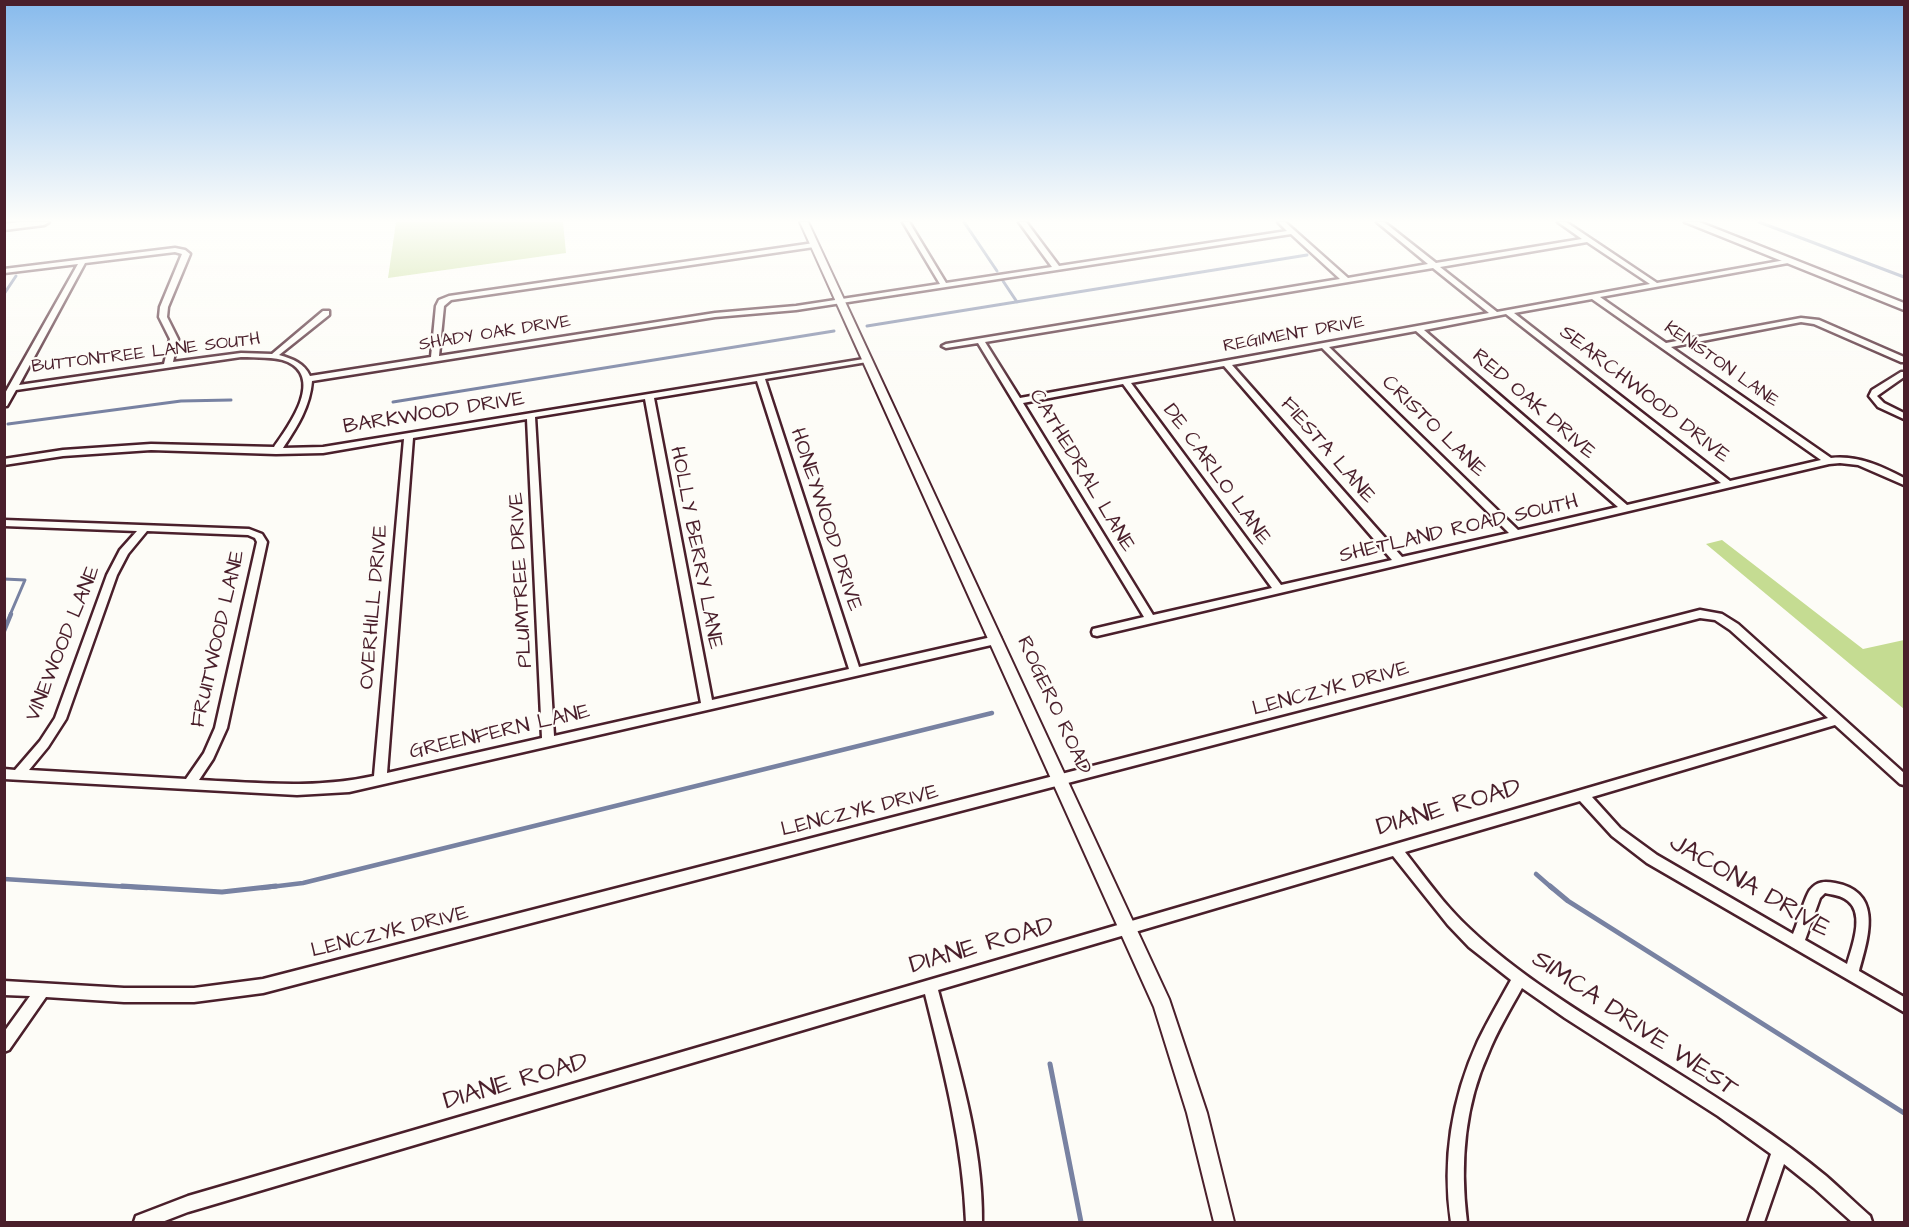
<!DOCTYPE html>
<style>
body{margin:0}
#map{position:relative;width:1909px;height:1227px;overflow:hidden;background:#fdfcf7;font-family:"Architects Daughter",sans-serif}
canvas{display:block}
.frame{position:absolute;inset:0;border:6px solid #4a1f2b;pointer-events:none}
</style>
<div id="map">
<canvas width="1909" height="1227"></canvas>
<div class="frame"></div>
</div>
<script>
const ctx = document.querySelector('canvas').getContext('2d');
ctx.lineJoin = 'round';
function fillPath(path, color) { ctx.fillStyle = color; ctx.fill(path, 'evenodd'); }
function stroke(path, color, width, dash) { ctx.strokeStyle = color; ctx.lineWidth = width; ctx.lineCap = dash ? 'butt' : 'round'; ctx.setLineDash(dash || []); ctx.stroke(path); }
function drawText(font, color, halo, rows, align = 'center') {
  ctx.font = font + ' "Architects Daughter",sans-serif'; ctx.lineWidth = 4.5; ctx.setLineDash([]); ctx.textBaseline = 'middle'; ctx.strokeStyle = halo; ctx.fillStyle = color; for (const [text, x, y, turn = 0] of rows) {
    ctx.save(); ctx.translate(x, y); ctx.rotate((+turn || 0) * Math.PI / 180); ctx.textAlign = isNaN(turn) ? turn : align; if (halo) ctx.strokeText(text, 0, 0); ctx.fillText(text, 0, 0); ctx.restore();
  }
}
const green = new Path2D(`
 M396,222H563L566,253L388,278Z
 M1722,540L1863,649L1904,640V709L1706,544Z`);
const streamFar2 = new Path2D(`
 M964,222L997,271
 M1759,222L1904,277
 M1003,281L1017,302
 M4,294L16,276
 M867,326L1307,255
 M393,402L834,331
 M8,424L181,401L231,400
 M4,579L25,580L10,615`);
const streamFar1 = new Path2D(`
 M4,631L11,614
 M1536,874L1552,888
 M4,879L147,888
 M262,888L303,883L992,713`);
const stream = new Path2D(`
 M122,886L222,892L276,886
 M1550,886L1568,901L1904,1113
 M1050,1064L1081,1222`);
const minor = new Path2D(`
 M903,222H909L946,283L1052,267L1019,222H1026L1059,266L1287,231L1278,222H1285L1348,278L1428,264L1377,222H1384L1436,263L1582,239L1558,222H1566L1657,283L1791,259V263H1788L1600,297L1666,343L1801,318L1819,320L1904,357V362H1901L1814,324L1801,322L1671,347L1831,458C1858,455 1881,466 1904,478V485L1858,465L1840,463L1829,464L1097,636L1093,635L1092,632L1093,629L1144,617L978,343L946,348L942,346L946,344L1340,279L1291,234L796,310L715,317L312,381C310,407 297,427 283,448L323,447L870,358V362H867L765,379L859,667L996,636L1000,637L1001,640L1000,643L349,792L297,795L4,779V769L15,770L40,741L55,718L107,575L120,550L137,531L4,526V520L249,529L262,534L267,542L227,728L213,759L199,780C258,783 316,789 374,776L404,439L323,453L276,454L151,450L63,456L4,465V459L63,450L151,444L274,447C288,427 324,379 288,362C274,356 256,358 241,357L16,390L7,406H4V395L78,264L4,273V269L175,248L185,250L190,254L168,307L167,317L178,339L173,362L241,353L272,354L323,311H329V315L279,355C293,359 304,363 310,376L431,357L436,306L439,300L449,296L814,243L817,245L814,247L451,300L444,306L439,356L715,313L796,306L940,284ZM1587,242L1650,284L1497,312L1440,267ZM175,252L182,254L160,307L159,317L170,339L164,364L19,385L85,263ZM1433,268L1489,313L1020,398L985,342ZM1592,299L1821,460L1730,481L1514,313ZM1506,314L1721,483L1627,505L1424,330ZM1416,331L1618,507L1518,530L1329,347ZM1322,348L1509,533L1402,557L1232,365ZM1224,366L1392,560L1281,585L1131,383ZM757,381L849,669L712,700L654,398ZM1123,384L1272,588L1153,615L1023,403ZM645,399L701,703L554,736L535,417ZM527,419L542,738L387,773L413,438ZM147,531L248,535L255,538L257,542L215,728L204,753L186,779L29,770L48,747L66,719L117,575L128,554Z
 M1901,372H1904V377L1877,396L1884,403L1904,413V419L1878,407L1869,396L1872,390Z
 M1700,610L1722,614L1738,624L1904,773V785L1900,784L1835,725L1592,797L1620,828L1657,855L1793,934C1798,923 1804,899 1810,890C1817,881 1825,881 1835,883C1884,892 1868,938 1859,971L1904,997V1012L1647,863L1612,836L1580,801L1405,852C1426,879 1445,906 1470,929C1528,984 1608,1029 1676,1072C1727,1104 1779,1137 1826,1176C1841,1189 1855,1203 1870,1216L1872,1222H1852L1814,1188L1784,1164L1764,1222H1748L1771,1154L1718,1116L1565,1018L1522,988C1510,1010 1497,1031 1488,1054C1464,1107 1460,1165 1467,1222H1451C1442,1160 1452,1098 1478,1041C1488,1020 1500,1000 1511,980L1469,947L1448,925L1393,856L938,990C958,1066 983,1144 982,1222H966C963,1144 944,1070 925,994L188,1212L162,1222H134L136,1216L188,1196L1828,718L1730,630L1715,620L1700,618L263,993L194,1002H124L46,997L9,1050L4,1052V1032L30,996L4,995V981L124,988H194L263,979ZM1825,893C1833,895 1841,895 1848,901C1865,914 1852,947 1847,964L1805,940L1820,898Z`);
const tertiary = new Path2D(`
 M800,222H808L1169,999L1207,1113L1234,1222H1214L1187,1113L1154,1007Z`);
const secondary = new Path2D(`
 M20,222H49L44,225L4,230V224Z
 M1685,222H1699L1904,303V310Z`);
const farStreetnames = [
 ["SHADY OAK DRIVE",495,334,-9],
 ["REGIMENT DRIVE",1294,335,-10],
 ["BUTTONTREE LANE SOUTH",146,354,-7],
 ["KENISTON LANE",1721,365,35]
];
const streetNames = [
 ["SEARCHWOOD DRIVE",1644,395,38],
 ["RED OAK DRIVE",1533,405,41],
 ["BARKWOOD DRIVE",434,414,-9],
 ["CRISTO LANE",1433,427,44],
 ["FIESTA LANE",1327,451,49],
 ["CATHEDRAL LANE",1081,471,59],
 ["DE CARLO LANE",1216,475,54],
 ["HONEYWOOD DRIVE",825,520,72],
 ["SHETLAND ROAD SOUTH",1459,530,-13],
 ["HOLLY BERRY LANE",695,548,79],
 ["PLUMTREE DRIVE",522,580,-93],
 ["OVERHILL DRIVE",375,607,-85],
 ["FRUITWOOD LANE",219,639,-77],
 ["VINEWOOD LANE",64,644,-68],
 ["LENCZYK DRIVE",1331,690,-15],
 ["ROGERO ROAD",1053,706,65],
 ["GREENFERN LANE",500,733,-13],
 ["LENCZYK DRIVE",860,812,-14],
 ["LENCZYK DRIVE",390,933,-14]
];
const nearStreetnames = [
 ["DIANE ROAD",1449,809,-16],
 ["JACONA DRIVE",1749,887,30],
 ["DIANE ROAD",982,947,-16],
 ["SIMCA DRIVE WEST",1634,1025,34],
 ["DIANE ROAD",516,1083,-16]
];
fillPath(green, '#c5dc92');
stroke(streamFar2, '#7882a2', 3);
stroke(streamFar1, '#7882a2', 4.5);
stroke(stream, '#7882a2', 5);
stroke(minor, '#4a1f2b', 5);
stroke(tertiary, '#4a1f2b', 4);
stroke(secondary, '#4a1f2b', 5);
fillPath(minor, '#fdfcf7');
fillPath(tertiary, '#fdfcf7');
fillPath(secondary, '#fdfcf7');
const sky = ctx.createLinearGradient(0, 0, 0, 394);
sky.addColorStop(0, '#87baec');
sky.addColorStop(0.56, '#fefefb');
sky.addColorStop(1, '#fefefb00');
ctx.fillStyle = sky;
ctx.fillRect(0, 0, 1909, 394);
drawText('18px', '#4a1f2b', '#fdfcf7', farStreetnames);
drawText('21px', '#4a1f2b', '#fdfcf7', streetNames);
drawText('26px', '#4a1f2b', '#fdfcf7', nearStreetnames);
</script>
